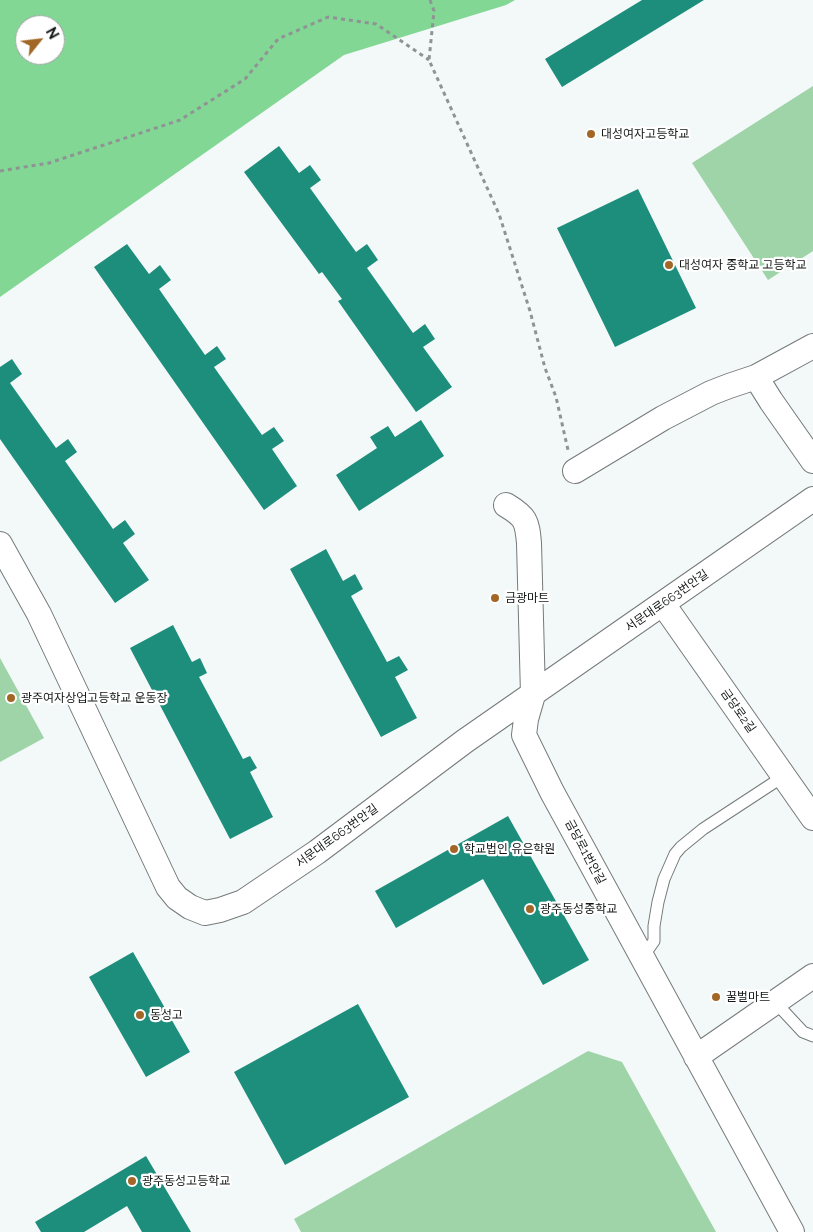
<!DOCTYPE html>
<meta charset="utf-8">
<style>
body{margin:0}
#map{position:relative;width:813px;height:1232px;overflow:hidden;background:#f3f8f8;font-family:Raleway,sans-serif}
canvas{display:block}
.north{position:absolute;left:15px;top:15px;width:50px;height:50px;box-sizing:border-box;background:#fff;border:1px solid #a1a2a2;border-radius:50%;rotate:61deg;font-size:14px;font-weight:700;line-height:20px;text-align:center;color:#141616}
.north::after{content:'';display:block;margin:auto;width:18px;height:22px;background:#a26727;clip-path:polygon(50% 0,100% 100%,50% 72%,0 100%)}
</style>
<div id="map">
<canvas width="813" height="1232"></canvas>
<div class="north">N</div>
</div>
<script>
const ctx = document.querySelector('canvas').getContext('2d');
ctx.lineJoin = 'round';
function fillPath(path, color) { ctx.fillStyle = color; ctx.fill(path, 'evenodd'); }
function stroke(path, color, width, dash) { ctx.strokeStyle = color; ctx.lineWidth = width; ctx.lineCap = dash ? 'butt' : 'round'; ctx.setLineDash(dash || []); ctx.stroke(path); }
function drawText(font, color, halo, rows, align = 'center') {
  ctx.font = font + ' Raleway,"Noto Sans KR",sans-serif'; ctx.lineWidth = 4.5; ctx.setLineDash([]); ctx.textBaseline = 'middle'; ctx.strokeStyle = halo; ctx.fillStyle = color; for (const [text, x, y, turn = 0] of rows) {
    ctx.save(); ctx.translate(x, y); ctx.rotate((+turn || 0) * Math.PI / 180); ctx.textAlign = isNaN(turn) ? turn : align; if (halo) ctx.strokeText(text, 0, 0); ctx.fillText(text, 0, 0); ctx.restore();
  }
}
const green = new Path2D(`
 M813,86V251L768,280L692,163Z
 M0,658L44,738L0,762Z
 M588,1051L622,1062L716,1232H301L294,1219Z`);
const forest = new Path2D(`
 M0,0H515L506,5L344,55L0,297ZM25,25H55V55H25Z`);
const building = new Path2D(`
 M642,0H704L562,87L545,59Z
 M279,146L299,173L310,165L321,180L310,188L356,252L367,244L378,260L367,268L413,333L425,324L435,339L423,347L452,387L416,412L338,301L342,299L322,272L319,274L244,172Z
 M638,189L696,308L615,347L557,228Z
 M127,244L149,274L160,265L171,280L159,289L205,355L217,346L226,359L214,367L262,435L274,427L284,441L272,449L297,486L264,510L94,267Z
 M12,359L22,374L10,383L56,448L68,439L77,452L65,461L113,529L125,520L135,534L123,543L149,580L115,603L0,439V367Z
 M421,420L444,456L359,511L336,475L377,448L370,437L388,426L395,437Z
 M326,549L343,581L355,574L363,589L351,596L387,662L399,656L408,670L395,677L417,718L381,737L290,569Z
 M173,625L192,662L200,658L207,673L199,677L243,759L250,756L257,768L250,772L273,817L230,839L130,648Z
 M508,816L589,960L543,985L483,879L396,928L375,891Z
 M133,952L190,1052L146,1077L89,977Z
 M358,1004L409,1097L285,1165L234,1072Z
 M146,1156L191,1232H142L127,1206L84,1232H41L35,1222Z`);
const path = new Path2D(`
 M430,0L434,11L429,60L499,214L530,311L545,368L556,397L568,450
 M0,171L49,163L180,120L245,79L278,39L328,17L376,24L429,60`);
const service = new Path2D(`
 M642,958L654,941V926L658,902L664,879L675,854L681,847L703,829L784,776
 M775,1002L803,1032L813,1036`);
const minor = new Path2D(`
 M756,377L771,401L813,461
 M575,471L663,418L711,393L729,386L756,377L813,346
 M506,505C526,517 527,521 529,543L533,695L526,719L524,735L552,792L605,889L792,1232
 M0,544L39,614L168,887L177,898L190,907L205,913L220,910L243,902L317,852L465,741L813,499
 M663,604L813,818
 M696,1057L813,976`);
const markers = [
 [591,134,5,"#a26727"],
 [669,265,5,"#a26727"],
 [495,598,5,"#a26727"],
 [11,698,5,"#a26727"],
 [454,849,5,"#a26727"],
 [530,909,5,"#a26727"],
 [716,997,5,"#a26727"],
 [140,1015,5,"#a26727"],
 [132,1181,5,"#a26727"]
];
const poiNames = [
 ["대성여자고등학교",601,134],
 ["대성여자 중학교 고등학교",679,265],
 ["금광마트",505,598],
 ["광주여자상업고등학교 운동장",21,698],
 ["학교법인 유은학원",464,849],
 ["광주동성중학교",540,909],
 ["꿀벌마트",726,997],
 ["동성고",150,1015],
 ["광주동성고등학교",142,1181]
];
const streetNames = [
 ["서문대로663번안길",667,601,-35],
 ["금당로2길",738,711,55],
 ["서문대로663번안길",337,836,-36],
 ["금당로1번안길",585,852,62]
];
fillPath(green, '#9ed4a8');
fillPath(forest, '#82d795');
fillPath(building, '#1e8e7c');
stroke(service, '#767a7a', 13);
stroke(minor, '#767a7a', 26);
stroke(path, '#8f9393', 3, [4, 4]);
stroke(service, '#fff', 11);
stroke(minor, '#fff', 24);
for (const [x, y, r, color] of markers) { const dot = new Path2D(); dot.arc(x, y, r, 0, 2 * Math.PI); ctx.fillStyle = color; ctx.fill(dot); stroke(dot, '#fff', 2); }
drawText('12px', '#141616', '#fff', poiNames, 'left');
drawText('12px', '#141616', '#fff', streetNames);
</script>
